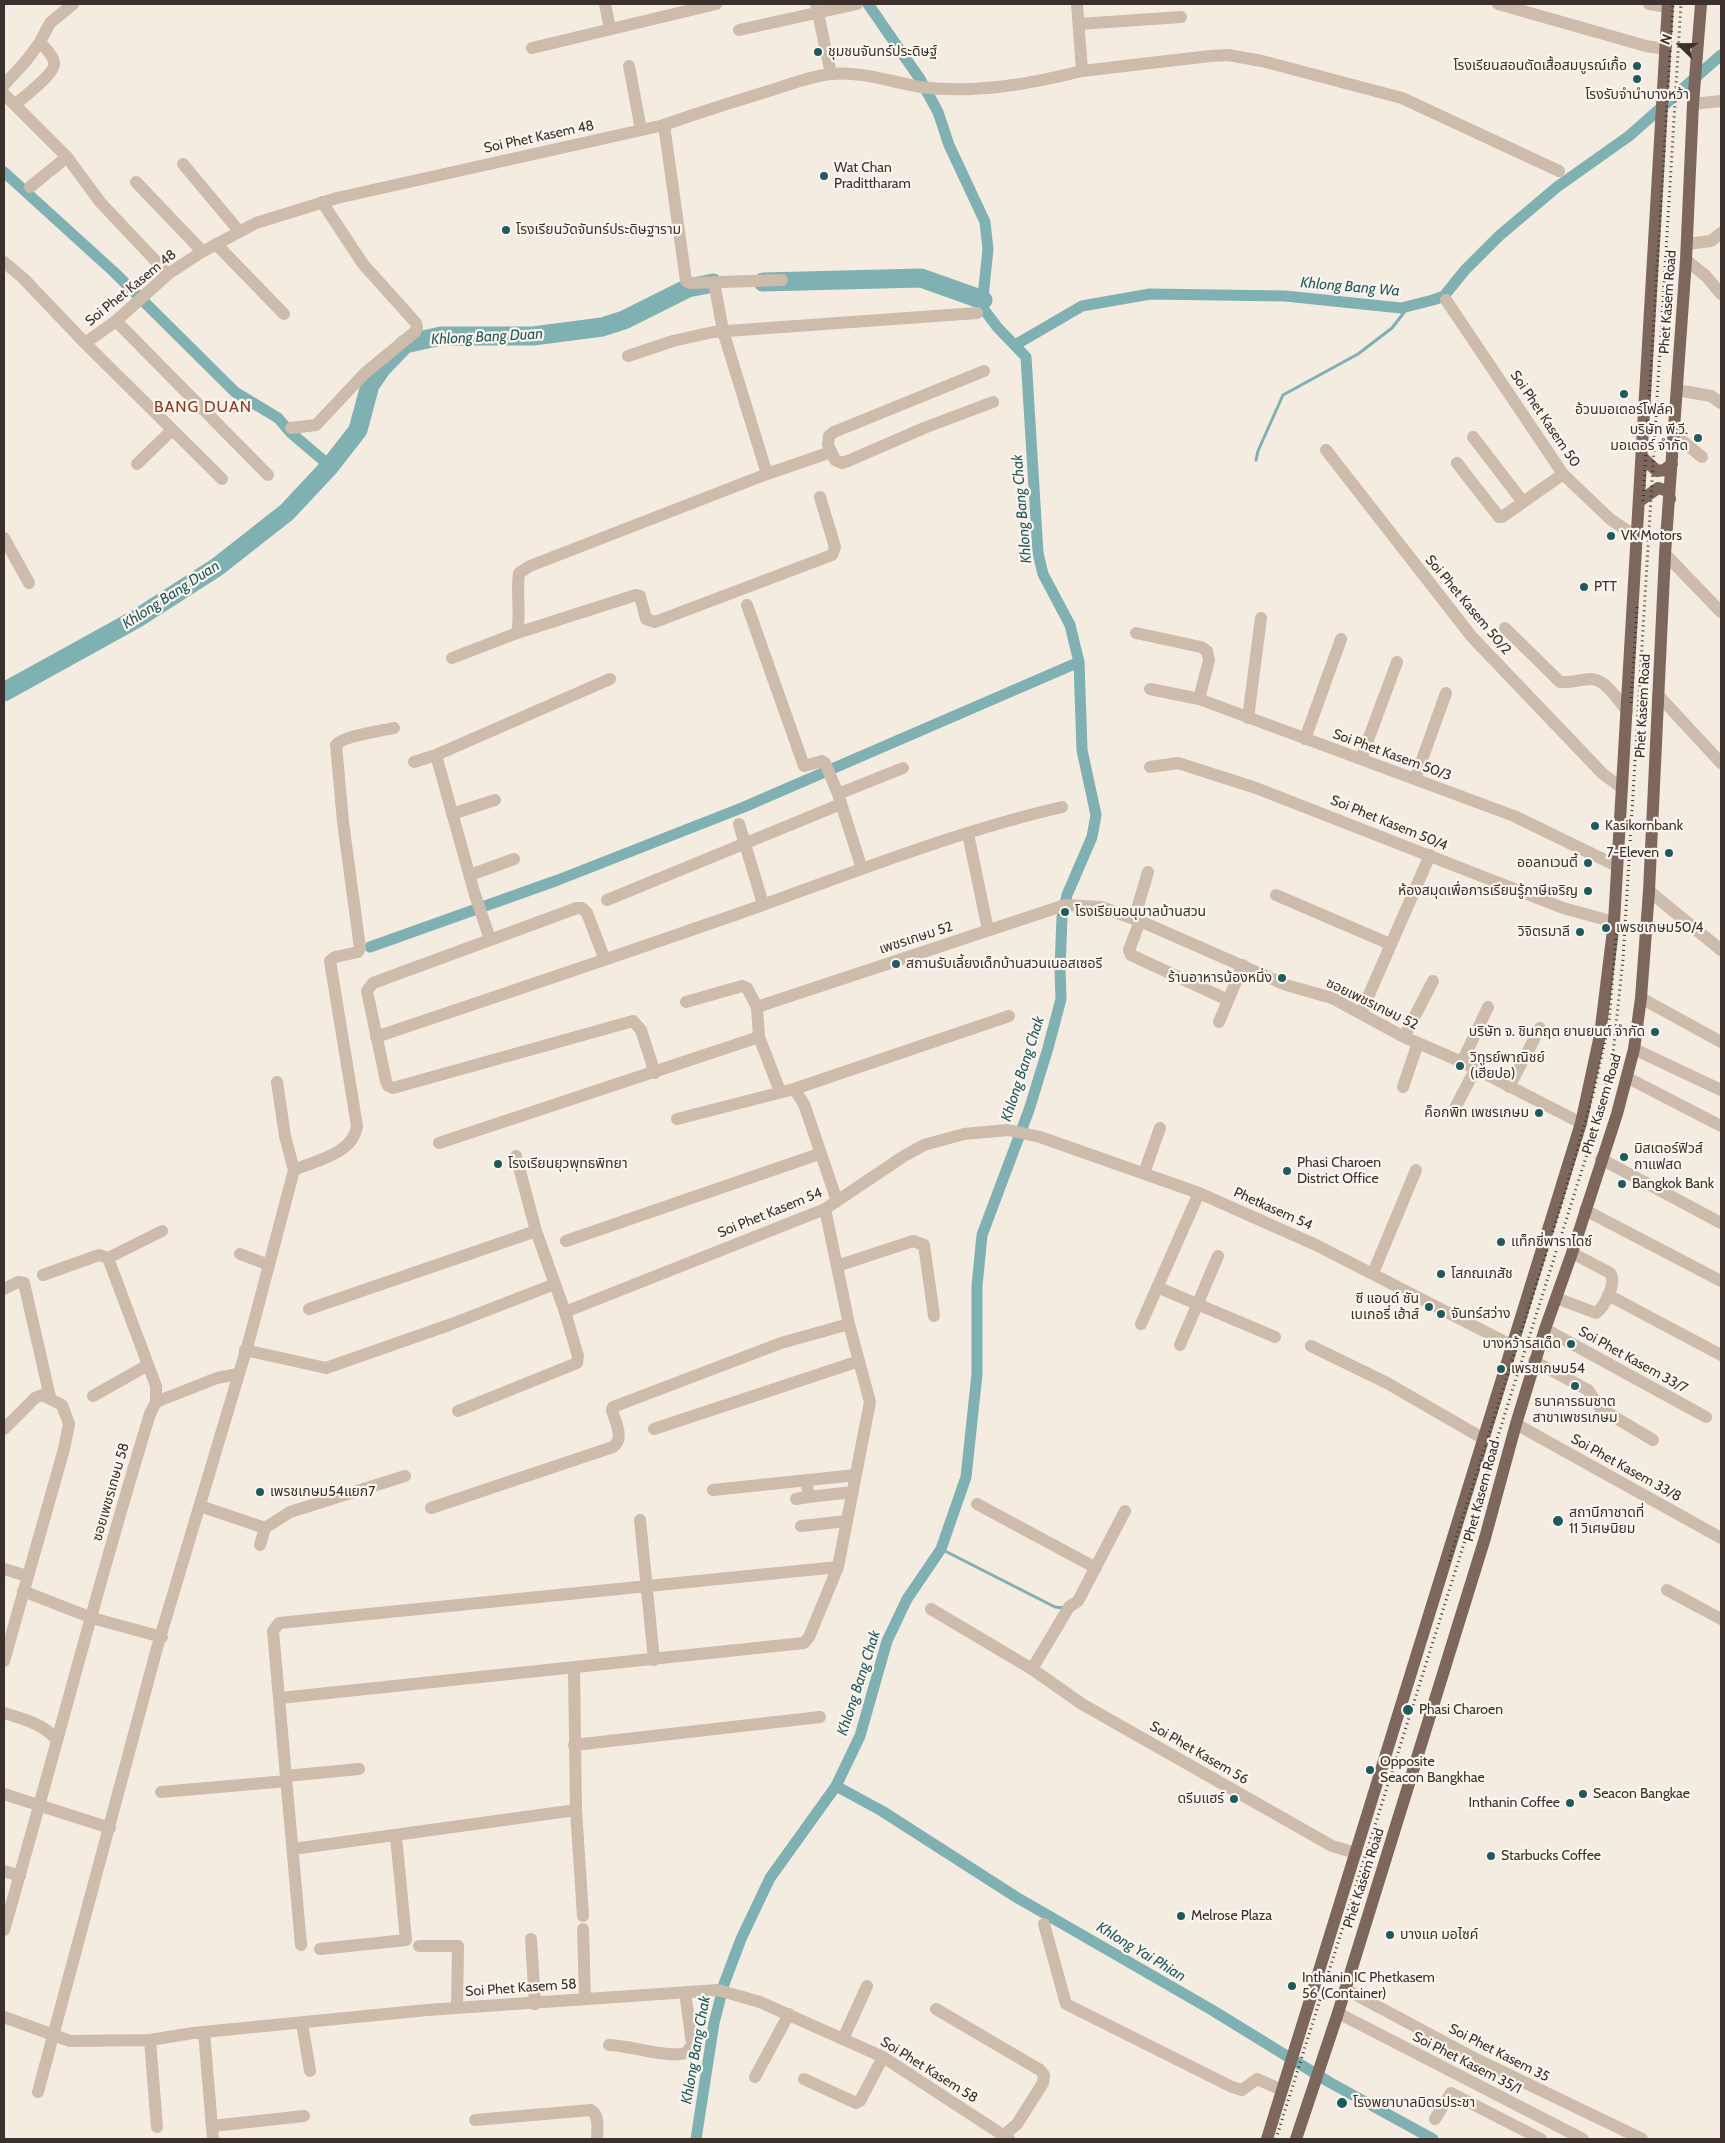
<!DOCTYPE html>
<meta charset="utf-8">
<style>
body{margin:0}
#map{position:relative;width:1725px;height:2143px;overflow:hidden;background:#f4ebe1;font-family:Cabin,sans-serif}
canvas{display:block}
.frame{position:absolute;inset:0;border:5px solid #3b302b;pointer-events:none}
.north{position:absolute;left:1655px;top:20px;width:50px;height:50px;-webkit-text-stroke:4px #fbf5ee;paint-order:stroke;rotate:292deg;font-size:14px;font-weight:700;line-height:20px;text-align:center;color:#3b302b}
.north::after{content:'';display:block;margin:auto;width:18px;height:22px;background:#3b302b;clip-path:polygon(50% 0,100% 100%,50% 72%,0 100%)}
</style>
<div id="map">
<canvas width="1725" height="2143"></canvas>
<div class="frame"></div>
<div class="north">N</div>
</div>
<script>
const ctx = document.querySelector('canvas').getContext('2d');
ctx.lineJoin = 'round';
function stroke(path, color, width, dash) { ctx.strokeStyle = color; ctx.lineWidth = width; ctx.lineCap = dash ? 'butt' : 'round'; ctx.setLineDash(dash || []); ctx.stroke(path); }
function drawText(font, color, halo, rows, align = 'center') {
  ctx.font = font + ' Cabin,"Noto Sans Thai",sans-serif'; ctx.lineWidth = 4.5; ctx.setLineDash([]); ctx.textBaseline = 'middle'; ctx.strokeStyle = halo; ctx.fillStyle = color; for (const [text, x, y, turn = 0] of rows) {
    ctx.save(); ctx.translate(x, y); ctx.rotate((+turn || 0) * Math.PI / 180); ctx.textAlign = isNaN(turn) ? turn : align; if (halo) ctx.strokeText(text, 0, 0); ctx.fillText(text, 0, 0); ctx.restore();
  }
}
const stream = new Path2D(`
 M1256,460L1258,451L1283,395L1358,354L1392,328L1409,306
 M941,1549L1055,1607L1065,1608`);
const canal = new Path2D(`
 M4,172L114,272L235,392L278,418L291,433L330,466
 M1015,345L1082,306L1150,294L1285,296L1401,308L1433,300L1444,296L1465,270L1499,236L1557,187L1629,136L1721,55
 M370,947L558,880L744,807L1079,662
 M836,1786L882,1811L1016,1897L1212,2010L1329,2082L1433,2139
 M696,2139L714,2023L724,1984L741,1939L770,1878L836,1786L860,1736L887,1641L907,1599L941,1549L966,1477L977,1374V1286L982,1235L1029,1110L1048,1048L1061,999L1060,969L1062,917L1067,895L1092,837L1096,815L1082,750L1079,662L1070,625L1043,574L1038,553L1026,357L998,328L982,307L988,249L985,222L949,145L938,112L920,79L868,4`);
const river = new Path2D(`
 M763,282L921,278L983,300
 M4,692L136,619L217,567L287,512L330,466L358,430L370,385L381,369L405,344L441,336H533L602,327L624,320L688,288L713,283`);
const minor = new Path2D(`
 M605,4L610,29
 M816,4L831,74
 M1498,4L1646,46L1666,49
 M1079,24L1181,17
 M739,30L857,4
 M532,48L716,4
 M629,66L641,130
 M1082,71L1210,56L1228,55L1262,61L1402,98L1559,171
 M4,85L26,61L40,42L50,23L73,4
 M4,94L67,157L100,202L168,274
 M1693,104L1721,101
 M15,105C23,97 57,73 54,62C53,55 45,48 40,42
 M664,125L686,281L690,283L782,280
 M183,164L239,231
 M136,182L202,251
 M30,187L67,157
 M216,244L284,314
 M1687,244L1711,241L1721,233
 M1686,260L1706,276L1721,294
 M1446,300L1563,474L1610,519L1638,538
 M116,321L268,475
 M85,343L222,479
 M628,356L673,341L713,332L977,313
 M984,371L834,432L829,436L828,445L835,460L842,463L848,461L924,428L993,402
 M1677,390L1711,396L1721,403
 M291,428L316,425L365,373L415,332L417,328L416,323L363,264L322,202
 M1674,434L1702,457
 M1473,437L1523,502
 M1326,450L1472,637L1603,774L1622,788
 M1457,463L1499,517H1502L1563,474
 M137,464L172,430
 M767,474L831,452
 M4,538L29,583
 M1665,554L1721,612
 M747,605L804,766L822,761L825,763L838,794L862,869
 M1505,628L1560,682C1571,683 1581,679 1592,679C1606,680 1619,701 1627,711
 M517,633L636,595L640,596L646,619L655,622L832,555L835,547L820,497
 M1136,633L1201,647L1207,651L1209,660L1199,699
 M452,658L517,633C521,613 516,593 519,573L530,566L767,474L723,331L714,282
 M1150,689L1199,699L1514,816L1617,866
 M1658,695L1721,763
 M1248,718L1261,618
 M1305,739L1341,639
 M436,755L475,895L490,939
 M1361,759L1397,662
 M414,762L436,755L610,679
 M1150,767L1178,763L1256,788L1563,908L1614,922
 M1415,779L1446,693
 M838,794L903,768
 M452,814L495,800
 M739,824L763,904
 M968,834L988,930
 M470,875L514,859
 M1649,891L1721,950
 M1276,895L1390,944
 M607,900L841,804
 M1134,919L1148,872
 M1140,921L1129,950L1131,955L1228,1000
 M605,960L587,913L582,908H577L373,983L367,991L386,1081L388,1086L393,1088L633,1021L641,1030L655,1073
 M1641,998L1721,1042
 M686,1002L742,986L747,988L757,1007L759,1037L780,1091
 M757,1007L1065,905L1101,907L1140,921L1286,985L1332,998L1404,1037L1462,1062L1581,1123
 M1361,1013L1430,855
 M1219,1022L1243,965
 M376,1037C504,994 632,951 760,906C859,870 959,831 1062,807
 M1404,1037L1433,981
 M1634,1049L1721,1090
 M1462,1062L1488,1007
 M1628,1078L1721,1126
 M1403,1087L1418,1043
 M1509,1087L1540,1028
 M794,1089L804,1104L837,1201
 M1455,1108L1475,1070
 M677,1119L794,1089L1009,1016
 M439,1143L759,1037
 M1601,1159L1721,1223
 M294,1170C317,1160 353,1154 357,1126L330,961L335,957L358,952L360,948L343,822L336,745C343,736 381,731 394,728
 M1144,1173L1160,1128
 M1585,1210L1721,1281
 M566,1241L819,1154
 M240,1254L269,1265
 M108,1258L162,1231
 M837,1266L913,1241L924,1245L934,1316
 M1373,1273L1416,1170
 M43,1275L99,1255L108,1258
 M1157,1287L1275,1337
 M4,1289L18,1282L24,1283L50,1397
 M1608,1295L1721,1355
 M1556,1298L1596,1313C1605,1306 1617,1283 1610,1273L1572,1253
 M309,1309L536,1231
 M565,1312L825,1209L904,1156L924,1145L964,1134L1008,1130L1040,1137L1199,1193L1316,1245L1513,1346
 M1141,1324L1199,1193
 M1545,1329L1706,1417
 M1180,1345L1218,1256
 M1311,1346L1387,1383L1484,1439
 M245,1350L326,1368L449,1325L555,1284
 M1534,1361L1588,1390L1601,1409L1653,1440
 M93,1396L148,1365
 M156,1402L217,1378L238,1374
 M458,1411L577,1363L578,1356L565,1312L536,1231L516,1156
 M1516,1424L1721,1538
 M4,1429L35,1398L42,1395L62,1405L69,1424L64,1449L4,1661
 M654,1429L859,1361
 M807,1480L808,1497L853,1492
 M713,1490L856,1475
 M796,1499L808,1497
 M977,1504L1096,1568
 M200,1506L265,1528L290,1512L405,1476
 M431,1508L613,1447C625,1438 615,1422 612,1410L613,1407L781,1343L849,1324
 M640,1520L654,1660
 M801,1526L847,1521
 M260,1545L265,1528
 M4,1569L27,1576
 M1667,1590L1721,1619
 M23,1591L92,1618L162,1637
 M931,1609L1032,1669L1082,1704L1332,1846L1356,1853
 M1032,1669L1069,1607L1078,1601L1125,1511
 M280,1698L804,1643L809,1637L838,1567L870,1402L849,1324L825,1209
 M4,1713C23,1719 42,1723 56,1739
 M574,1745L820,1717
 M286,1776L359,1769
 M161,1792L287,1781
 M4,1794L110,1828
 M576,1810L583,1916
 M293,1849L576,1810L574,1668
 M4,1871L20,1876
 M1044,1924L1066,2004L1232,2087L1242,2090L1257,2079L1282,2090
 M583,1929L585,1999
 M4,1930C54,1758 97,1585 150,1414L156,1402V1386L108,1258
 M531,1939L535,2004
 M301,1945L273,1631L279,1623L838,1567
 M419,1946H458L457,2008
 M320,1949L406,1940L396,1836
 M1345,1989L1476,2059L1642,2139
 M936,2009L1040,2070L1044,2075L1043,2083L1017,2124L1004,2135
 M1338,2013L1583,2139
 M4,2017L70,2041L150,2040L193,2033L427,2010L718,1990L760,2002L883,2057L1009,2139
 M302,2023L310,2071
 M204,2032L213,2139
 M843,2039L867,1986
 M150,2040L157,2127
 M609,2045C628,2045 670,2059 685,2053C689,2051 690,2048 692,2044L685,1992
 M755,2077L789,2014
 M804,2079L856,2103L860,2101L883,2057
 M38,2092L157,1648L250,1337L294,1170L285,1136L277,1082
 M1435,2119L1451,2093L1541,2139
 M475,2120L591,2110C600,2116 597,2129 597,2139
 M212,2126L304,2116`);
const tertiary = new Path2D(`
 M1649,4L1668,7
 M4,262L23,278L85,343L116,321L168,274L200,253L256,223L337,198L664,125C700,112 736,101 772,90C791,84 811,76 831,74C862,71 891,82 921,87C975,94 1030,84 1082,71L1077,4`);
const primary = new Path2D(`
 M1643,458L1657,471L1664,470L1672,464
 M1640,501L1658,488L1668,491L1670,499
 M1267,2139L1581,1123L1600,1035L1614,922L1668,4
 M1296,2139L1338,2013L1485,1538L1516,1424L1545,1329L1572,1253L1617,1114L1634,1049L1641,998L1649,891L1665,554L1686,260L1693,104L1701,4`);
const rail = new Path2D(`
 M1643,501L1673,4
 M1631,703L1637,606
 M1449,1561L1560,1209L1594,1091L1609,1023L1617,925
 M1276,2139L1586,1157L1601,1105L1613,1054L1623,959L1681,4`);
const markers = [
 [818,52,5,"#1f5a5e"],
 [1637,66,5,"#1f5a5e"],
 [1637,79,5,"#1f5a5e"],
 [824,176,5,"#1f5a5e"],
 [506,230,5,"#1f5a5e"],
 [1624,394,5,"#1f5a5e"],
 [1698,438,5,"#1f5a5e"],
 [1611,536,5,"#1f5a5e"],
 [1584,587,5,"#1f5a5e"],
 [1595,826,5,"#1f5a5e"],
 [1669,853,5,"#1f5a5e"],
 [1588,863,5,"#1f5a5e"],
 [1588,891,5,"#1f5a5e"],
 [1065,912,5,"#1f5a5e"],
 [1606,928,5,"#1f5a5e"],
 [1580,932,5,"#1f5a5e"],
 [896,964,5,"#1f5a5e"],
 [1282,978,5,"#1f5a5e"],
 [1655,1032,5,"#1f5a5e"],
 [1460,1066,5,"#1f5a5e"],
 [1539,1113,5,"#1f5a5e"],
 [1624,1157,5,"#1f5a5e"],
 [498,1164,5,"#1f5a5e"],
 [1287,1171,5,"#1f5a5e"],
 [1622,1184,5,"#1f5a5e"],
 [1501,1242,5,"#1f5a5e"],
 [1441,1274,5,"#1f5a5e"],
 [1429,1307,5,"#1f5a5e"],
 [1441,1314,5,"#1f5a5e"],
 [1571,1344,5,"#1f5a5e"],
 [1501,1369,5,"#1f5a5e"],
 [1575,1386,5,"#1f5a5e"],
 [260,1492,5,"#1f5a5e"],
 [1558,1521,6,"#1f5a5e"],
 [1408,1710,6,"#1f5a5e"],
 [1370,1770,5,"#1f5a5e"],
 [1583,1794,5,"#1f5a5e"],
 [1234,1799,5,"#1f5a5e"],
 [1570,1803,5,"#1f5a5e"],
 [1491,1856,5,"#1f5a5e"],
 [1181,1916,5,"#1f5a5e"],
 [1390,1935,5,"#1f5a5e"],
 [1292,1986,5,"#1f5a5e"],
 [1342,2103,6,"#1f5a5e"]
];
const poiNames = [
 ["ชุมชนจันทร์ประดิษฐ์",828,52],
 ["โรงเรียนสอนตัดเสื้อสมบูรณ์เกื้อ",1627,66,"right"],
 ["โรงรับจำนำบางหว้า",1637,95,"center"],
 ["Wat Chan",834,168],
 ["Pradittharam",834,184],
 ["โรงเรียนวัดจันทร์ประดิษฐาราม",516,230],
 ["อ้วนมอเตอร์โฟล์ค",1624,410,"center"],
 ["บริษัท พี.วี.",1688,430,"right"],
 ["มอเตอร์ จำกัด",1688,446,"right"],
 ["VK Motors",1621,536],
 ["PTT",1594,587],
 ["Kasikornbank",1605,826],
 ["7-Eleven",1659,853,"right"],
 ["ออลทเวนตี้",1578,863,"right"],
 ["ห้องสมุดเพื่อการเรียนรู้ภาษีเจริญ",1578,891,"right"],
 ["โรงเรียนอนุบาลบ้านสวน",1075,912],
 ["เพรชเกษม50/4",1616,928],
 ["วิจิตรมาลี",1570,932,"right"],
 ["สถานรับเลี้ยงเด็กบ้านสวนเนอสเซอรี",906,964],
 ["ร้านอาหารน้องหนึ่ง",1272,978,"right"],
 ["บริษัท จ. ชินกฤต ยานยนต์ จำกัด",1645,1032,"right"],
 ["วิทูรย์พาณิชย์",1470,1058],
 ["(เฮียปอ)",1470,1074],
 ["ค็อกพิท เพชรเกษม",1529,1113,"right"],
 ["มิสเตอร์ฟิวส์",1634,1149],
 ["กาแฟสด",1634,1165],
 ["Phasi Charoen",1297,1163],
 ["District Office",1297,1179],
 ["โรงเรียนยุวพุทธพิทยา",508,1164],
 ["Bangkok Bank",1632,1184],
 ["แท็กซี่พาราไดซ์",1511,1242],
 ["โสภณเภสัช",1451,1274],
 ["ซี แอนด์ ซัน",1419,1299,"right"],
 ["เบเกอรี่ เฮ้าส์",1419,1315,"right"],
 ["จันทร์สว่าง",1451,1314],
 ["บางหว้ารสเด็ด",1561,1344,"right"],
 ["เพรชเกษม54",1511,1369],
 ["ธนาคารธนชาต",1575,1402,"center"],
 ["สาขาเพชรเกษม",1575,1418,"center"],
 ["เพรชเกษม54แยก7",270,1492],
 ["สถานีกาชาดที่",1569,1513],
 ["11 วิเศษนิยม",1569,1529],
 ["Phasi Charoen",1419,1710],
 ["Opposite",1380,1762],
 ["Seacon Bangkhae",1380,1778],
 ["Seacon Bangkae",1593,1794],
 ["ดรีมแฮร์",1224,1799,"right"],
 ["Inthanin Coffee",1560,1803,"right"],
 ["Starbucks Coffee",1501,1856],
 ["Melrose Plaza",1191,1916],
 ["บางแค มอไซค์",1400,1935],
 ["Inthanin IC Phetkasem",1302,1978],
 ["56 (Container)",1302,1994],
 ["โรงพยาบาลมิตรประชา",1353,2103]
];
const streetNames = [
 ["Soi Phet Kasem 48",539,137,-12],
 ["Soi Phet Kasem 48",131,288,-39],
 ["Phet Kasem Road",1668,302,-86],
 ["Soi Phet Kasem 50",1545,419,56],
 ["Soi Phet Kasem 50/2",1468,605,50],
 ["Phet Kasem Road",1643,706,-87],
 ["Soi Phet Kasem 50/3",1392,755,20],
 ["Soi Phet Kasem 50/4",1389,823,22],
 ["เพชรเกษม 52",916,938,-18],
 ["ซอยเพชรเกษม 52",1372,1004,26],
 ["Phet Kasem Road",1602,1104,-73],
 ["Phetkasem 54",1273,1209,24],
 ["Soi Phet Kasem 54",770,1213,-22],
 ["Soi Phet Kasem 33/7",1633,1360,29],
 ["Soi Phet Kasem 33/8",1626,1468,29],
 ["Phet Kasem Road",1482,1491,-75],
 ["ซอยเพชรเกษม 58",111,1492,-74],
 ["Soi Phet Kasem 56",1199,1753,30],
 ["Phet Kasem Road",1364,1878,-72],
 ["Soi Phet Kasem 58",521,1988,-4],
 ["Soi Phet Kasem 35",1499,2053,27],
 ["Soi Phet Kasem 35/1",1467,2063,27],
 ["Soi Phet Kasem 58",929,2070,32]
];
const waterNames = [
 ["Khlong Bang Wa",1350,287,5],
 ["Khlong Bang Duan",487,337,-3],
 ["Khlong Bang Chak",1022,509,-95],
 ["Khlong Bang Duan",171,595,-33],
 ["Khlong Bang Chak",1023,1069,-72],
 ["Khlong Bang Chak",859,1683,-72],
 ["Khlong Yai Phian",1141,1952,31],
 ["Khlong Bang Chak",696,2050,-80]
];
const quarterNames = [
 ["BANG DUAN",203,407]
];
stroke(stream, '#7fb0b2', 3);
stroke(canal, '#7fb0b2', 11);
stroke(river, '#7fb0b2', 19);
stroke(minor, '#cdbbac', 12);
stroke(tertiary, '#cdbbac', 12);
stroke(primary, '#7d675c', 12);
stroke(rail, '#3b302b', 3, [1, 4]);
for (const [x, y, r, color] of markers) { const dot = new Path2D(); dot.arc(x, y, r, 0, 2 * Math.PI); ctx.fillStyle = color; ctx.fill(dot); stroke(dot, '#fbf5ee', 2); }
drawText('14px', '#3b302b', '#fbf5ee', poiNames, 'left');
drawText('14px', '#3b302b', '#fbf5ee', streetNames);
drawText('italic 15px', '#1f5a5e', '#fbf5ee', waterNames);
ctx.letterSpacing = '1px';
drawText('16px', '#8c3b22', '#fbf5ee', quarterNames);
ctx.letterSpacing = '0px';
</script>
